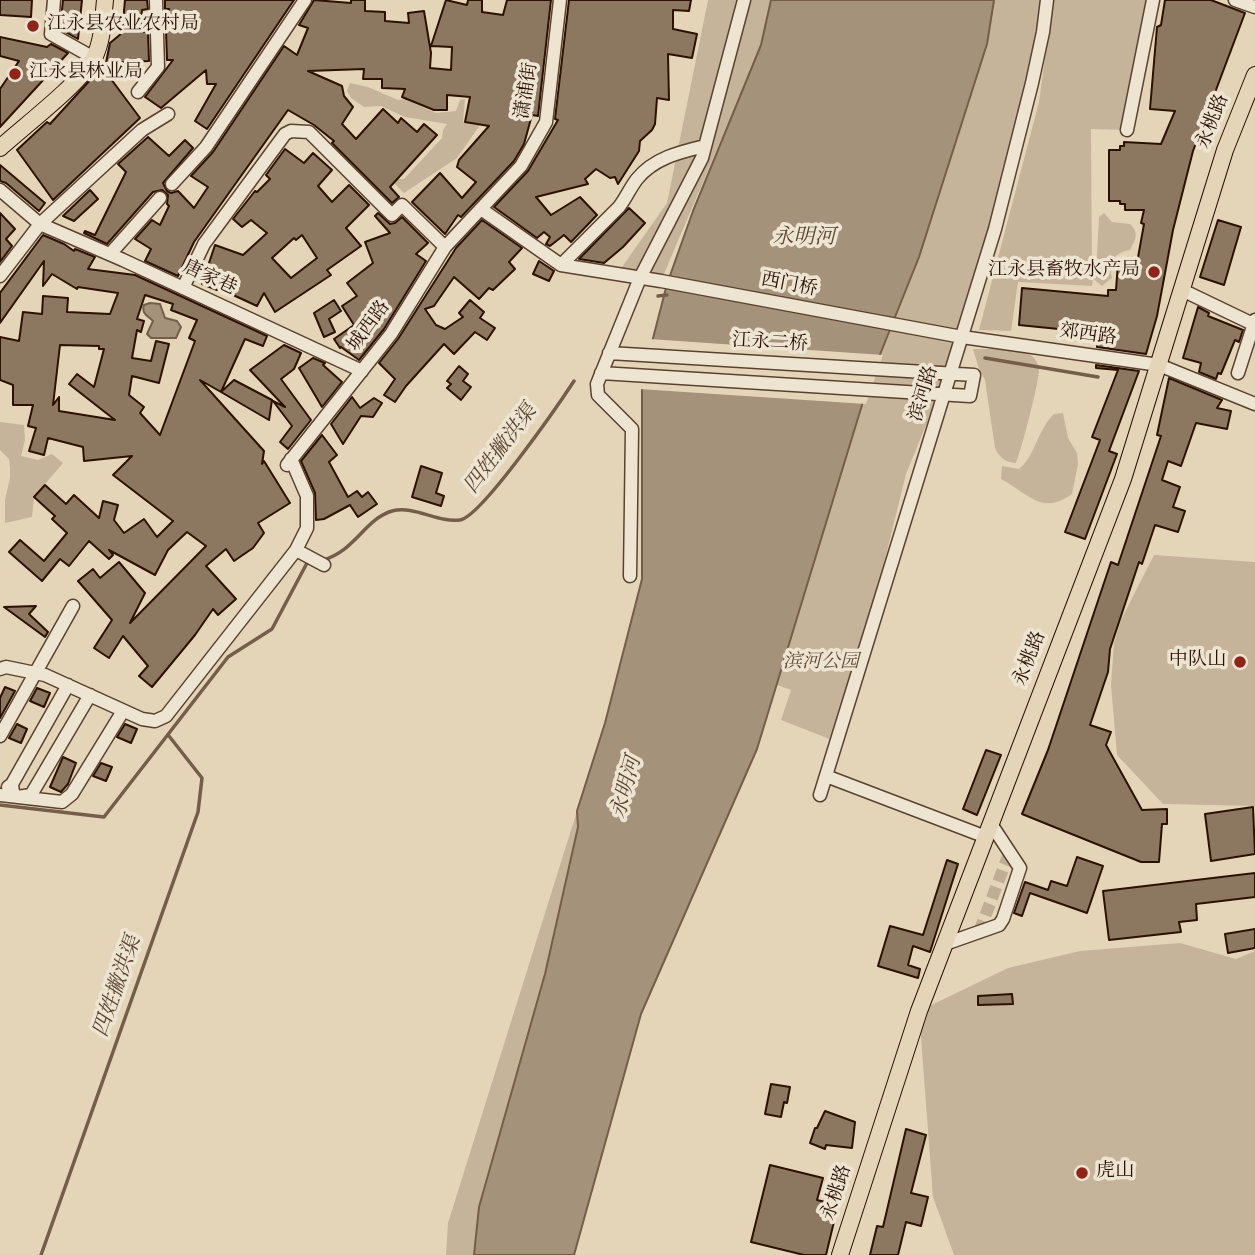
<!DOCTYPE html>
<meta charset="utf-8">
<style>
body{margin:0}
canvas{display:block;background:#e4d5b9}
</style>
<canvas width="1255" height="1255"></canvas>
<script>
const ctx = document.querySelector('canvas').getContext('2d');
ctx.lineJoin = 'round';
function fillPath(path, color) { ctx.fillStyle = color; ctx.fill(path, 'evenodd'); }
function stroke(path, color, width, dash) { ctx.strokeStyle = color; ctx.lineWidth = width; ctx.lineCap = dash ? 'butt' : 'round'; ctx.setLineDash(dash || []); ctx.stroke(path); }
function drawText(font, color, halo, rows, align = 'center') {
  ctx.font = font + ' Vollkorn,"Noto Serif SC",serif'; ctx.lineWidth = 7; ctx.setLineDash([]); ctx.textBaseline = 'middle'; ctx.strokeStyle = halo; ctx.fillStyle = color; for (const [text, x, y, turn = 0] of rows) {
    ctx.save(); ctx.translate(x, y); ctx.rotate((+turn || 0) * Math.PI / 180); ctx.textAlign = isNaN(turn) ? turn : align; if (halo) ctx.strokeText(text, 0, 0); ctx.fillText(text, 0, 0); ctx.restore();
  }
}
const green = new Path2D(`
 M708,0H771L761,45L661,281L617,274L667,203Z
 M994,0H1046L1043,31L962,337L906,474L851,697L837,742L781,720L791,690L777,685L869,382L987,44Z
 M1053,0H1153L1127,130L1091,129L1092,278L1096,273L1099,217L1104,213L1112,222L1130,224C1139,232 1136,240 1130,250C1114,253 1108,261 1112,278L1102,286L1093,279L1092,286L1018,282L1011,331L979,330L1039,102Z
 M350,83L368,87L398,100L405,99L436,113L456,111L460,100L465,99L463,122L480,125L457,158L404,193L388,177L387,169L399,179H404L442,138L443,130L447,124L405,117L381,106L364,107L351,98L347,91Z
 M973,349C990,350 1021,345 1033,357C1035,358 1038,365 1039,366C1041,377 1021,451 1016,463C1005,462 1000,458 995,448L985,380L979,369Z
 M1063,413L1068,438L1077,453L1078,464L1072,494C1042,516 1029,494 1001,479L1002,466L1019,469C1035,457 1037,430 1054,414Z
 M0,422L24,425L25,440L21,456L38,460L52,454L63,463L34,497L32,517L5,523V500L10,478V468L9,459L0,450Z
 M1154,555L1255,562V806L1163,804L1117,755L1111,685L1114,643L1121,620Z
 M577,811L578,827L545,974L479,1207L474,1255H446L448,1223Z
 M1180,943L1236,959L1255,951V1255H954L933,1197L919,1011L1008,968L1080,951Z`);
const water = new Path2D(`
 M771,0H994L987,44L919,257L869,382L757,749L641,1014L574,1255H474L479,1207L545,974L578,827L577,811L605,723L642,579V381L667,284L693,211L761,45Z
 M150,303L160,304L165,318L177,321L181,327L176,338H151L147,334L153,321C148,316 141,314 144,305Z`);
const pier = new Path2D(`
 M649,339L883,355L866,404L639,389V381Z`);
const stream = new Path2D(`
 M658,296L667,295
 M985,358L1098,377
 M323,560C355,551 365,519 392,511C414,505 438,523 460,520C481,517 559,404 574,381
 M0,805L104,817L228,657L272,629L307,563L312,562
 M41,1255L198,812L202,778L169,736`);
const building = new Path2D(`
 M0,0H32L31,17L0,15Z
 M63,0H82L78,39L60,29Z
 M125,0H147L148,9L142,10L140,32H148L149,61L106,63L110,43L122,33Z
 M165,0H294L207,129L195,121L216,84H207L206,70L161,108L145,97L173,60H167L166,31H169V9H165Z
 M314,0L351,3V0H365V11L385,12V21L409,23L408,13L424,11L431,53L430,68L451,70L452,47L431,46L446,0L467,5L468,0H482V12L503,15L507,0H551L538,116L532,115L524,144L514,161L461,217L458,215L445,234L412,202L440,173L462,198L476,182L457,167L459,160L489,126L465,122L470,97L447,95V110H434L402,97L405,89L382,88V79H363L364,69L308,71L342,86L344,96L353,107L342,124L356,139L383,109L398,123L401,118L417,132L424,124L437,135L390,187L399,197L392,203L332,143L334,141L314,125L288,110L194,242L178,276L145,261L151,249L135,239L152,220L160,225L169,206L167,204L168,195L162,190L153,192L107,244L84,233L85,231L95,235L126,172L118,164L148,137L169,156L185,140L193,148L163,183L167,191L171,193L178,191L194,208L208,187L191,176L213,152L284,46L297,55L308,28L299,25Z
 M569,0H691L689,11L673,10V29L697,34L692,58L668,54L669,100L657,98L655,124L652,130L640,141L639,151L618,184L615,177L610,178L596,169L585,179L588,184L536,197L551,215L580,197L597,215L571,242L564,235L550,246L546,244L550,237L544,232L537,238L494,207L528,171L558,120L555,119Z
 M1165,0H1211L1245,13L1193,151L1173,230L1157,316L1146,354L1097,347L1098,333L1019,325L1022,288L1108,296V290H1116L1118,262L1137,263L1144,224L1141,223L1144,210H1125V204H1120V201H1109V150H1120V146H1124V142L1161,144L1175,111L1150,109L1157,27L1161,25Z
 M0,37L47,47L51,44L68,53L0,127V89L19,61L0,56Z
 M102,67L140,118L53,200L17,150L47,122L50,124Z
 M285,149L304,163L313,153L332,170L318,186L332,202L349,185L369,205L346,228L361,246L327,270L331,275L275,312L264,293L257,306L218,288L217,290L202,284L215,245L243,255L267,233L251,220L242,227L233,219L255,191L257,192L270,179L266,175ZM302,235L317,258L291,278L272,258L294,238L296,240Z
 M0,165L45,203L39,211L6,183L0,181Z
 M90,190L98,199L74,221L63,216Z
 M629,208L645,223L623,247L604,263L579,259Z
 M0,213L15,229L6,239L12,246L0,262Z
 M378,213L390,224L395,223L402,217L428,243L416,254L426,261L384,329L359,360L341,347L340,348L334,339L354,325L342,306L357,296L347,283L373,263L365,242L390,233L375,216Z
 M482,220L522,248L509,262L515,269L493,290L489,288L479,299L454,277L434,306L425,309L436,325L445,329L463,317L459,313L470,300L484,312L480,318L495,328L487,340L475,332L454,354L444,344L406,386L395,402L384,395L395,379L379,363L398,339L456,248Z
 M1218,220L1241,227L1224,285L1200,277Z
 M43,235L64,244L74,251L75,249L95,257L88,269L135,275L267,336L263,346L245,339L221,392L200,380L264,451L262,464L264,461L290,503L258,523L264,533L253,548L234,561L226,549L206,566L236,599L218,615L213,609L195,635L152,687L139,676L148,666L123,636L109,658L94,648L112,620L78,581L93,569L100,578L119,562L145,593L130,623L206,546L187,532L168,550L155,575L109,550L113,555L109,559L89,541L69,566L60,559L42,581L9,552L20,540L44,561L67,533L52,519L55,516L34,497L45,485L66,504L74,495L99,518L103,501L118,505L114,520L124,533L144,519L157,537L173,521L113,475L132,456L84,461L83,447L48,438L44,455L29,451L36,428L28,426L33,405H13V385L0,380V337L19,341L23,312L42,314L43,296L68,298L67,312L110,314L118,293L78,287L77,289L52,274L43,286L44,261L0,323V293ZM145,295L173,304L171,310L197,320L189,338L195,341L160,435L140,413L144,407L129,395L132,376L159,383L169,344L156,341L151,361L132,358L137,330L141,332L144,321L137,319ZM60,345L99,346V349H104L94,387L77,374L69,384L115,420L59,411V397L53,405Z
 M539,261L554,271L549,281L533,274Z
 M334,300L341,311L329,319L335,332L324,337L314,313Z
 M1198,307L1209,313L1208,316L1243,330L1239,342L1235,340L1221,374L1218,373L1216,379L1199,372L1201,363L1183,358Z
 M284,345L301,353L294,369L281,379L311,420L288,449L280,442L292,426L273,401L285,407L250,370Z
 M313,358L325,363L323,365L342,382L322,407L299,368Z
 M1096,365L1139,371L1109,451L1117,454L1085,539L1065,532L1100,440L1092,437L1118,370L1096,368Z
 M459,366L468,374L463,381L471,387L461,400L447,388L451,384L447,381Z
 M1169,378L1222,400L1217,408L1231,411L1227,429L1196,423L1181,466L1168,461L1162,480L1180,487L1173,507L1185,511L1178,532L1155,525L1142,564L1139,562L1110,649L1108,672L1090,725L1111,732L1106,745L1142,810L1167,809V824H1162L1159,862H1141L1022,814L1048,750L1111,562L1118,565L1161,436L1157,435Z
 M234,380L272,400L269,420L221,392Z
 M352,397L360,408L374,398L382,403L373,417L361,416L343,444L331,424Z
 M322,435L337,455L329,462L348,497L357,491L362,497L368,492L377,504L358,517L350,505L324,519L316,520L315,493L301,461Z
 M421,466L442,473L436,493L444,496L441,506L412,497Z
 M36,606L29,614L48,632L45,637L4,607Z
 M5,687L15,691L0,718V698Z
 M37,688L50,693L44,707L30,701Z
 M17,724L27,729L21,743L9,738Z
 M125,724L137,729L131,743L117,737Z
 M986,750L1001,755L977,815L963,809Z
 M63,757L76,763L68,784L61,792L50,787Z
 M101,763L112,767L106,781L93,776Z
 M1253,807L1255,854L1211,861L1205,814Z
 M1077,857L1103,866L1087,913L1030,893L1022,916L1014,913L1025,882L1048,890L1051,881L1067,886Z
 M947,860L958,864L930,952L913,946L908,965L920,969L918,978L878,966L890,926L923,935Z
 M1255,873V897L1196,904L1197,920L1179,922L1181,932L1109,940L1103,891Z
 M1255,929V948L1228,953L1225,934Z
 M1012,994L1013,1004L978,1005V996Z
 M771,1084L790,1087L787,1103L784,1102L781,1117L765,1114Z
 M825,1111L855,1122L852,1148L826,1145L825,1149L810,1143L815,1128H817Z
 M906,1129L926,1135L911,1193L928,1197L921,1226L906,1222L898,1255H870L877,1226L883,1227Z
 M770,1165L823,1178L817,1200L838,1205L826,1255H804L751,1242Z`);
const minorTunnel = new Path2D(`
 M979,932L1010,851`);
const minor = new Path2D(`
 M54,0L51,34L94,58
 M1235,0L1255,7
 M138,92L158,67L156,0
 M168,114L142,130L40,224L123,260L362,371
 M1127,130L1153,0
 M172,184L206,147L305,0
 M0,190L40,224L0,276
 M481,209L561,265L661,281L962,337L1159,365L1255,404
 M110,254L160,198
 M561,265L619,207C626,198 630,188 637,179C654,158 680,152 705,146
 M183,288L204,244L285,134L291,131L309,132L392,215L402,205L445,247
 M1182,290L1255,325
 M601,373L970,396L974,375L609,353
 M1238,373L1255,320
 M287,465L391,334L445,247L521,166L546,122L560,0
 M296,550L324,565
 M630,576L632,429L598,395L597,384L640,278L702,158L744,0
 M0,669L6,667L45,675L142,719L155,721L166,716L296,550L307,528V496L291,459
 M0,736L73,606
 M826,776L986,837
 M12,784L13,793L17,797L31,795L90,695
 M8,787L12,784L68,685
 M0,795L62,802L72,794L123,711
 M820,795L995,229L1032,83L1043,32L1047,0
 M945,944L999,925L1003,919L1020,868L991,824`);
const major = new Path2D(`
 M0,148C24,126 80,84 94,58C103,40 103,19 105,0
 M840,1255L919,1011L1123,479L1225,150L1255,75`);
const markers = [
 [33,26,7,"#8f2418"],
 [15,74,7,"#8f2418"],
 [1154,272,7,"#8f2418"],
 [1240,662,7,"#8f2418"],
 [1082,1173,7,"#8f2418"]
];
const poiNames = [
 ["江永县农业农村局",47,26],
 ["江永县林业局",29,74],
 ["江永县畜牧水产局",1140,272,"right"],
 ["中队山",1226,662,"right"],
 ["虎山",1096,1173]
];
const streetNames = [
 ["潇浦街",528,91,-81],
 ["永桃路",1214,122,-69],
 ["唐家巷",209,279,25],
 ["西门桥",789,286,11],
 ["城西路",370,327,-54],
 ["郊西路",1088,336,8],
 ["江永二桥",770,344,3],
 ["滨河路",925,394,-73],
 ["永桃路",1031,659,-69],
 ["永桃路",838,1193,-72]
];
const parkNames = [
 ["滨河公园",821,664]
];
const waterNames = [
 ["永明河",804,239],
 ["四姓撇洪渠",502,450,-53],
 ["永明河",628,788,-75],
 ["四姓撇洪渠",119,987,-71]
];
fillPath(green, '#c5b49a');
fillPath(water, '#a5927a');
stroke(water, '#755e49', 2);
fillPath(pier, '#e4d5b9');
stroke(stream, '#755e49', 3.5);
fillPath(building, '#8c7760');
stroke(building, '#2c1100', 2);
stroke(minorTunnel, '#bfae94', 12, [12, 6]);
stroke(minor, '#5a422e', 15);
stroke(major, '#2c1100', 18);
stroke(minor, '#ede4d2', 12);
stroke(major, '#e4d5b9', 16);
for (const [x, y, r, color] of markers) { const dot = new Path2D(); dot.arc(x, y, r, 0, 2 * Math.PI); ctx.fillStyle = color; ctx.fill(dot); stroke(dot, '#ede4d2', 2.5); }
drawText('19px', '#2c1100', '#ede4d2', poiNames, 'left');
drawText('19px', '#2c1100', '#ede4d2', streetNames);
drawText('italic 19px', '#624a36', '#ede4d2', parkNames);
drawText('italic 21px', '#5c4531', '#ede4d2', waterNames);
</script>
